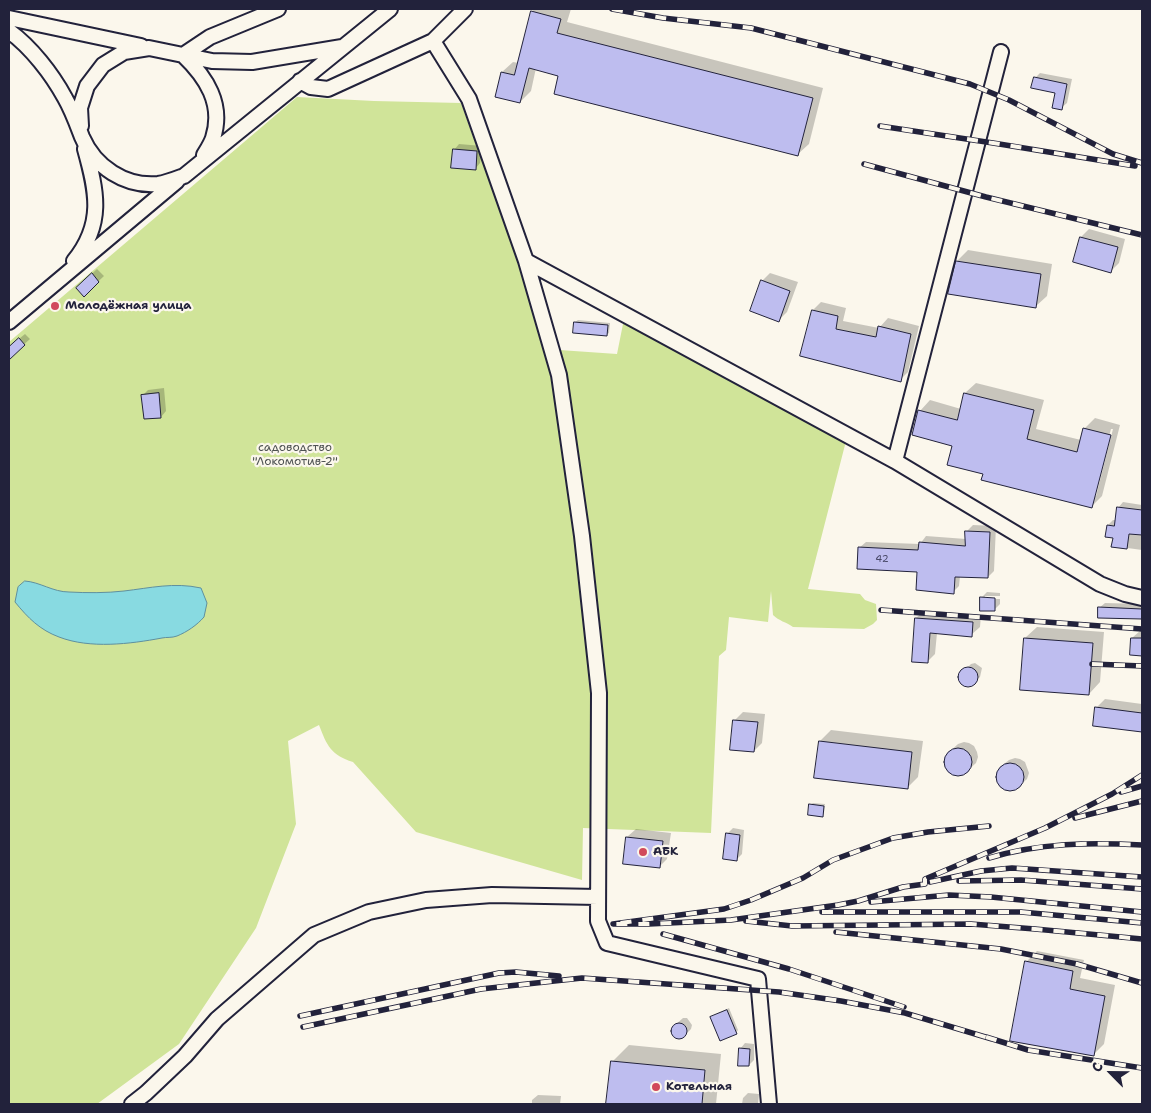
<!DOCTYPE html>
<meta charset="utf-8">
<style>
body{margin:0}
#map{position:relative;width:1151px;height:1113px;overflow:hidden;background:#fbf7ec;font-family:"Shantell Sans",sans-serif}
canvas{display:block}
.frame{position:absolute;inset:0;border:10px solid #22223b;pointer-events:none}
.north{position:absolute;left:1086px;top:1048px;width:50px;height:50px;-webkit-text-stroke:4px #fbf7ec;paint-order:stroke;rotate:293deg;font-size:14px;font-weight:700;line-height:20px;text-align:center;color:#22223b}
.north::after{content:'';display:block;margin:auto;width:18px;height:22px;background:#22223b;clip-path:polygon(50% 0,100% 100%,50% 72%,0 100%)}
</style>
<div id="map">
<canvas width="1151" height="1113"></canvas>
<div class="frame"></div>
<div class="north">С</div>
</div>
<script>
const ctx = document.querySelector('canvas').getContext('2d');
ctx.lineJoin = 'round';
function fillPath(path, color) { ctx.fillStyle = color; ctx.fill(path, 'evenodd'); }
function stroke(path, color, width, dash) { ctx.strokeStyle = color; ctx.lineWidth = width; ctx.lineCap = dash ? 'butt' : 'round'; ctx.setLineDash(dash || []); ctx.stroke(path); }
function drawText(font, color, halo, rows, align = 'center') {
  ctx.font = font + ' "Shantell Sans",sans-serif'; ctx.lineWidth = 4.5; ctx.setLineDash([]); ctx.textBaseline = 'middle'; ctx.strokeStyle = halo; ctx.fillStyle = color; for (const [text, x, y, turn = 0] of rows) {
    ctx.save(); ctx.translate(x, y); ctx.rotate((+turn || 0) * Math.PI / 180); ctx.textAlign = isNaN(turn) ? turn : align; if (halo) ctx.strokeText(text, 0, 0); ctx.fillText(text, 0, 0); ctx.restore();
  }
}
const green = new Path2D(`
 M297,97L374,101L461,103L528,288L545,349L617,354L624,319L846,441L808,589L860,594L865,600L876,604L877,620L873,624L864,629L793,627C786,622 779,621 773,615L771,591L768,622L729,617L726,650L719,656L711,833L583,828L582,880L416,832L353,762C331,755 327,746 319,725L288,741L296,824L256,928L179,1044L97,1104H9V342Z`);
const water = new Path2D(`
 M25,581C40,582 53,592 69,592C87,593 107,593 124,591C150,588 174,582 201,588L207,603L204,617C197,625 187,632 177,636C172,638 166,637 162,638C130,644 90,649 59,637C40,630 28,618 15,602L18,587Z`);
const shadow = new Path2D(`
 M535,9H571L567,22L823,88L809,144L798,154L560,75L536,68L531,91L520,102L502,72L513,62L519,63L532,11Z
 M1040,73L1072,79L1067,103L1061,108L1056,92L1035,78Z
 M459,144L482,146L480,163L475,169L454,150Z
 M1089,229L1125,239L1119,263L1110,272L1081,237Z
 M968,250L1052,264L1047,296L1035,307L957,261Z
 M97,269L104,276L84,295L82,283Z
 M770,273L798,282L787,312L779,320L762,281Z
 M821,302L846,308L843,321L879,328L888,318L919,326L908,372L900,380L802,356L813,310Z
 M578,320L610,323L609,333L606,335L575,322Z
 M25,334L30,339L9,358V347Z
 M976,383L1044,400L1036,429L1081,440L1084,429L1095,418L1120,425L1102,496L1092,506L984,473L953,446L920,411L930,400L961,409L965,393ZM1111,429H1113L1096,496H1094Z
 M164,388L166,411L161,417L143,395L148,390Z
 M1123,502L1142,505V550L1113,546L1114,537L1108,525L1113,520H1116L1118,508Z
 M973,525L996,526L994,571L988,577L960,576L959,586L953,592L919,570L859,548L866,542L920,544L926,536L966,539L967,531Z
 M987,592L1000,593V596H985V599H1000V604L994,610L981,598Z
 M1105,603L1142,604V618L1099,616V608Z
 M925,610L981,615L980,627L971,635L937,633L935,654L927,662L916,618Z
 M1037,627L1104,632L1100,682L1089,694L1025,638Z
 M1141,630H1142V655L1131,654L1132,638Z
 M975,663L982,668L980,677L971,685L962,684L959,676L971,664Z
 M1105,699L1142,704V731L1094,725L1096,708Z
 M743,712L765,714L762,743L754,751L735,720Z
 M831,730L923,741L918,777L907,788L820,741Z
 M964,742L969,743L974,746L977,752L978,757L976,763L965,773L960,775L954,774L949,771L946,766L945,760L947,754L958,744Z
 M1015,758L1020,759L1025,762L1029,773L1027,779L1016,789L1011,791L1005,790L1000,786L997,781L996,775L999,770L1004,764L1009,760Z
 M813,803L825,804L824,813L822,815L810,805Z
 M733,828L744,830L742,854L736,860L727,834Z
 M636,829L671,833L667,859L659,867L627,837Z
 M1037,951L1084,960L1080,978L1115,985L1104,1044L1093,1055L1026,962Z
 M729,1008L738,1030L736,1033L711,1017Z
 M683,1018H687L692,1025L691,1029L685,1035L681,1037L677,1038L673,1035L672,1031L673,1027Z
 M745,1043L754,1044V1060L749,1065L740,1049Z
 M629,1045L721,1054L716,1104H607L612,1062Z
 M748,1093L759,1094L758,1104H742L743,1098Z
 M538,1095L561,1096L560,1104H532V1100Z`);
const building = new Path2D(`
 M531,11L561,19L557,33L813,98L798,156L554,94L558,76L529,68L520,103L495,97L501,72L514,75Z
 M1034,77L1067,84L1062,110L1052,108L1055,93L1031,88Z
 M453,149L477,151L476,170L451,168Z
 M1080,237L1118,247L1111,273L1073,262Z
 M956,261L1041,274L1036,308L948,294Z
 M92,273L99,282L84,297L76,288Z
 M761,280L790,291L779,322L750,311Z
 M812,310L838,316L836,329L876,337L878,326L911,334L901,382L800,356Z
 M574,322L608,325L607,336L573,333Z
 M19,338L25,345L9,360V347Z
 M159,393L161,418L144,419L141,395Z
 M964,393L1034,410L1027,439L1077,452L1083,428L1111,435L1092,508L981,480L983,474L947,465L952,446L912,435L918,410L957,420Z
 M1117,507L1142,510V535L1129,534L1127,549L1111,547L1113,538L1105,537L1107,525L1114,526Z
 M965,531L990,532L988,578L955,577L954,594L916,590L917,572L857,569L858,547L918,550L919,542L965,546Z
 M980,597L995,598V611H980Z
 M1098,607L1142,609V619L1098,618Z
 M915,618L973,622L972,637L930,633L928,663L912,662Z
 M1024,638L1093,643L1089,695L1020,690Z
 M1131,638H1142V656L1130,655Z
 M958 677a10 10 0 1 1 20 0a10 10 0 1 1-20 0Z
 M1095,707L1142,713V732L1093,726Z
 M733,720L758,722L754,752L730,750Z
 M819,741L912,752L908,789L814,778Z
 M944 762a14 14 0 1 1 28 0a14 14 0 1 1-28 0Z
 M996 777a14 14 0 1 1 28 0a14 14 0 1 1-28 0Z
 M809,804L824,806L823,817L808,815Z
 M726,833L740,835L737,861L723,859Z
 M626,837L663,841L660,868L623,864Z
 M1025,961L1073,971L1070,989L1105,996L1094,1056L1010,1041Z
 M727,1010L737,1034L720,1041L710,1017Z
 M671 1031a8 8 0 1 1 16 0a8 8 0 1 1-16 0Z
 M739,1048L750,1049L749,1066H738Z
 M611,1061L705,1070L702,1104H606Z`);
const minor = new Path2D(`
 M9,18L141,46
 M9,31C31,47 52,74 65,98C72,110 77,124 82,137C95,167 125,187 158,184C166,183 176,179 184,176L390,9
 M433,41L465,9
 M300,81L311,87L328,89L433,41L469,99L526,261L559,375L582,536L599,693L598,921L607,943L758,979L769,1104
 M81,126L80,108L87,86L103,65L124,52L149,48L212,61L252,62L342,47
 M204,155C207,150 211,144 213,138C224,104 206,77 183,55L210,37L278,9
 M74,261C104,224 97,192 85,149
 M526,261L895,461L1100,584L1125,594L1142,598
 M9,322L177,181
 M895,461L1001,52
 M132,1104L146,1093L185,1056L217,1019L314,935L369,912L426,900L492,895L598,897`);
const rail = new Path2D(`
 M612,9L663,18L751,28L970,84L1009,100L1113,154L1142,163
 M880,126L993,143L1135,166
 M864,164L986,197L1142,235
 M881,610L1142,629
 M1092,664L1142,666
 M1121,792L1142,786
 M1075,818L1142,801
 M989,826L928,832L893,838L833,860L803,878L751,900L724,909L613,924H649L731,920L838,905L858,901L903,887L925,884V879L1045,828L1112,794L1142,775
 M989,858C1039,843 1090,842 1142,845
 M959,881L1021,880L1142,889
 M930,882L981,871L1012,868L1142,877
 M871,902L949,895L991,897L1142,912
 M822,912H1021L1142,923
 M746,921L792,926L971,924L1035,929L1142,939
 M836,932L1001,949L1077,964L1142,983
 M663,934L789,969L904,1007
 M300,1016L499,973L516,972L559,976
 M303,1027L481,989L582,978L779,992L841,1001L905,1013L992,1039
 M986,1037L1028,1050L1142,1068`);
const markers = [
 [55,306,5,"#d1495b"],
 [643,852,5,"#d1495b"],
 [656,1087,5,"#d1495b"]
];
const numberNames = [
 ["42",882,559]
];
const poiNames = [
 ["Молодёжная улица",65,306],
 ["АБК",653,852],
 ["Котельная",666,1087]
];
const parkNames = [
 ["садоводство",295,448],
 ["\"Локомотив-2\"",295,462]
];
fillPath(green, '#d0e499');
fillPath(water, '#88dae1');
stroke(water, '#5f909f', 1);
fillPath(shadow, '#0003');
fillPath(building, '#bebdef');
stroke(building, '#22223b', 1);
stroke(minor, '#22223b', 18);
stroke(minor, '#fbf7ec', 14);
stroke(rail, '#22223b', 5.5);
stroke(rail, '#fbf7ec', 4, [11]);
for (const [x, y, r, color] of markers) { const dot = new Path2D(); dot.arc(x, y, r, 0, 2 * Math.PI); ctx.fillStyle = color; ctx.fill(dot); stroke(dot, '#fbf7ec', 2); }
drawText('10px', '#494968', null, numberNames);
drawText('bold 12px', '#22223b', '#fbf7ec', poiNames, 'left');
drawText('12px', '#4e5252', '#fbf7ec', parkNames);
</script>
